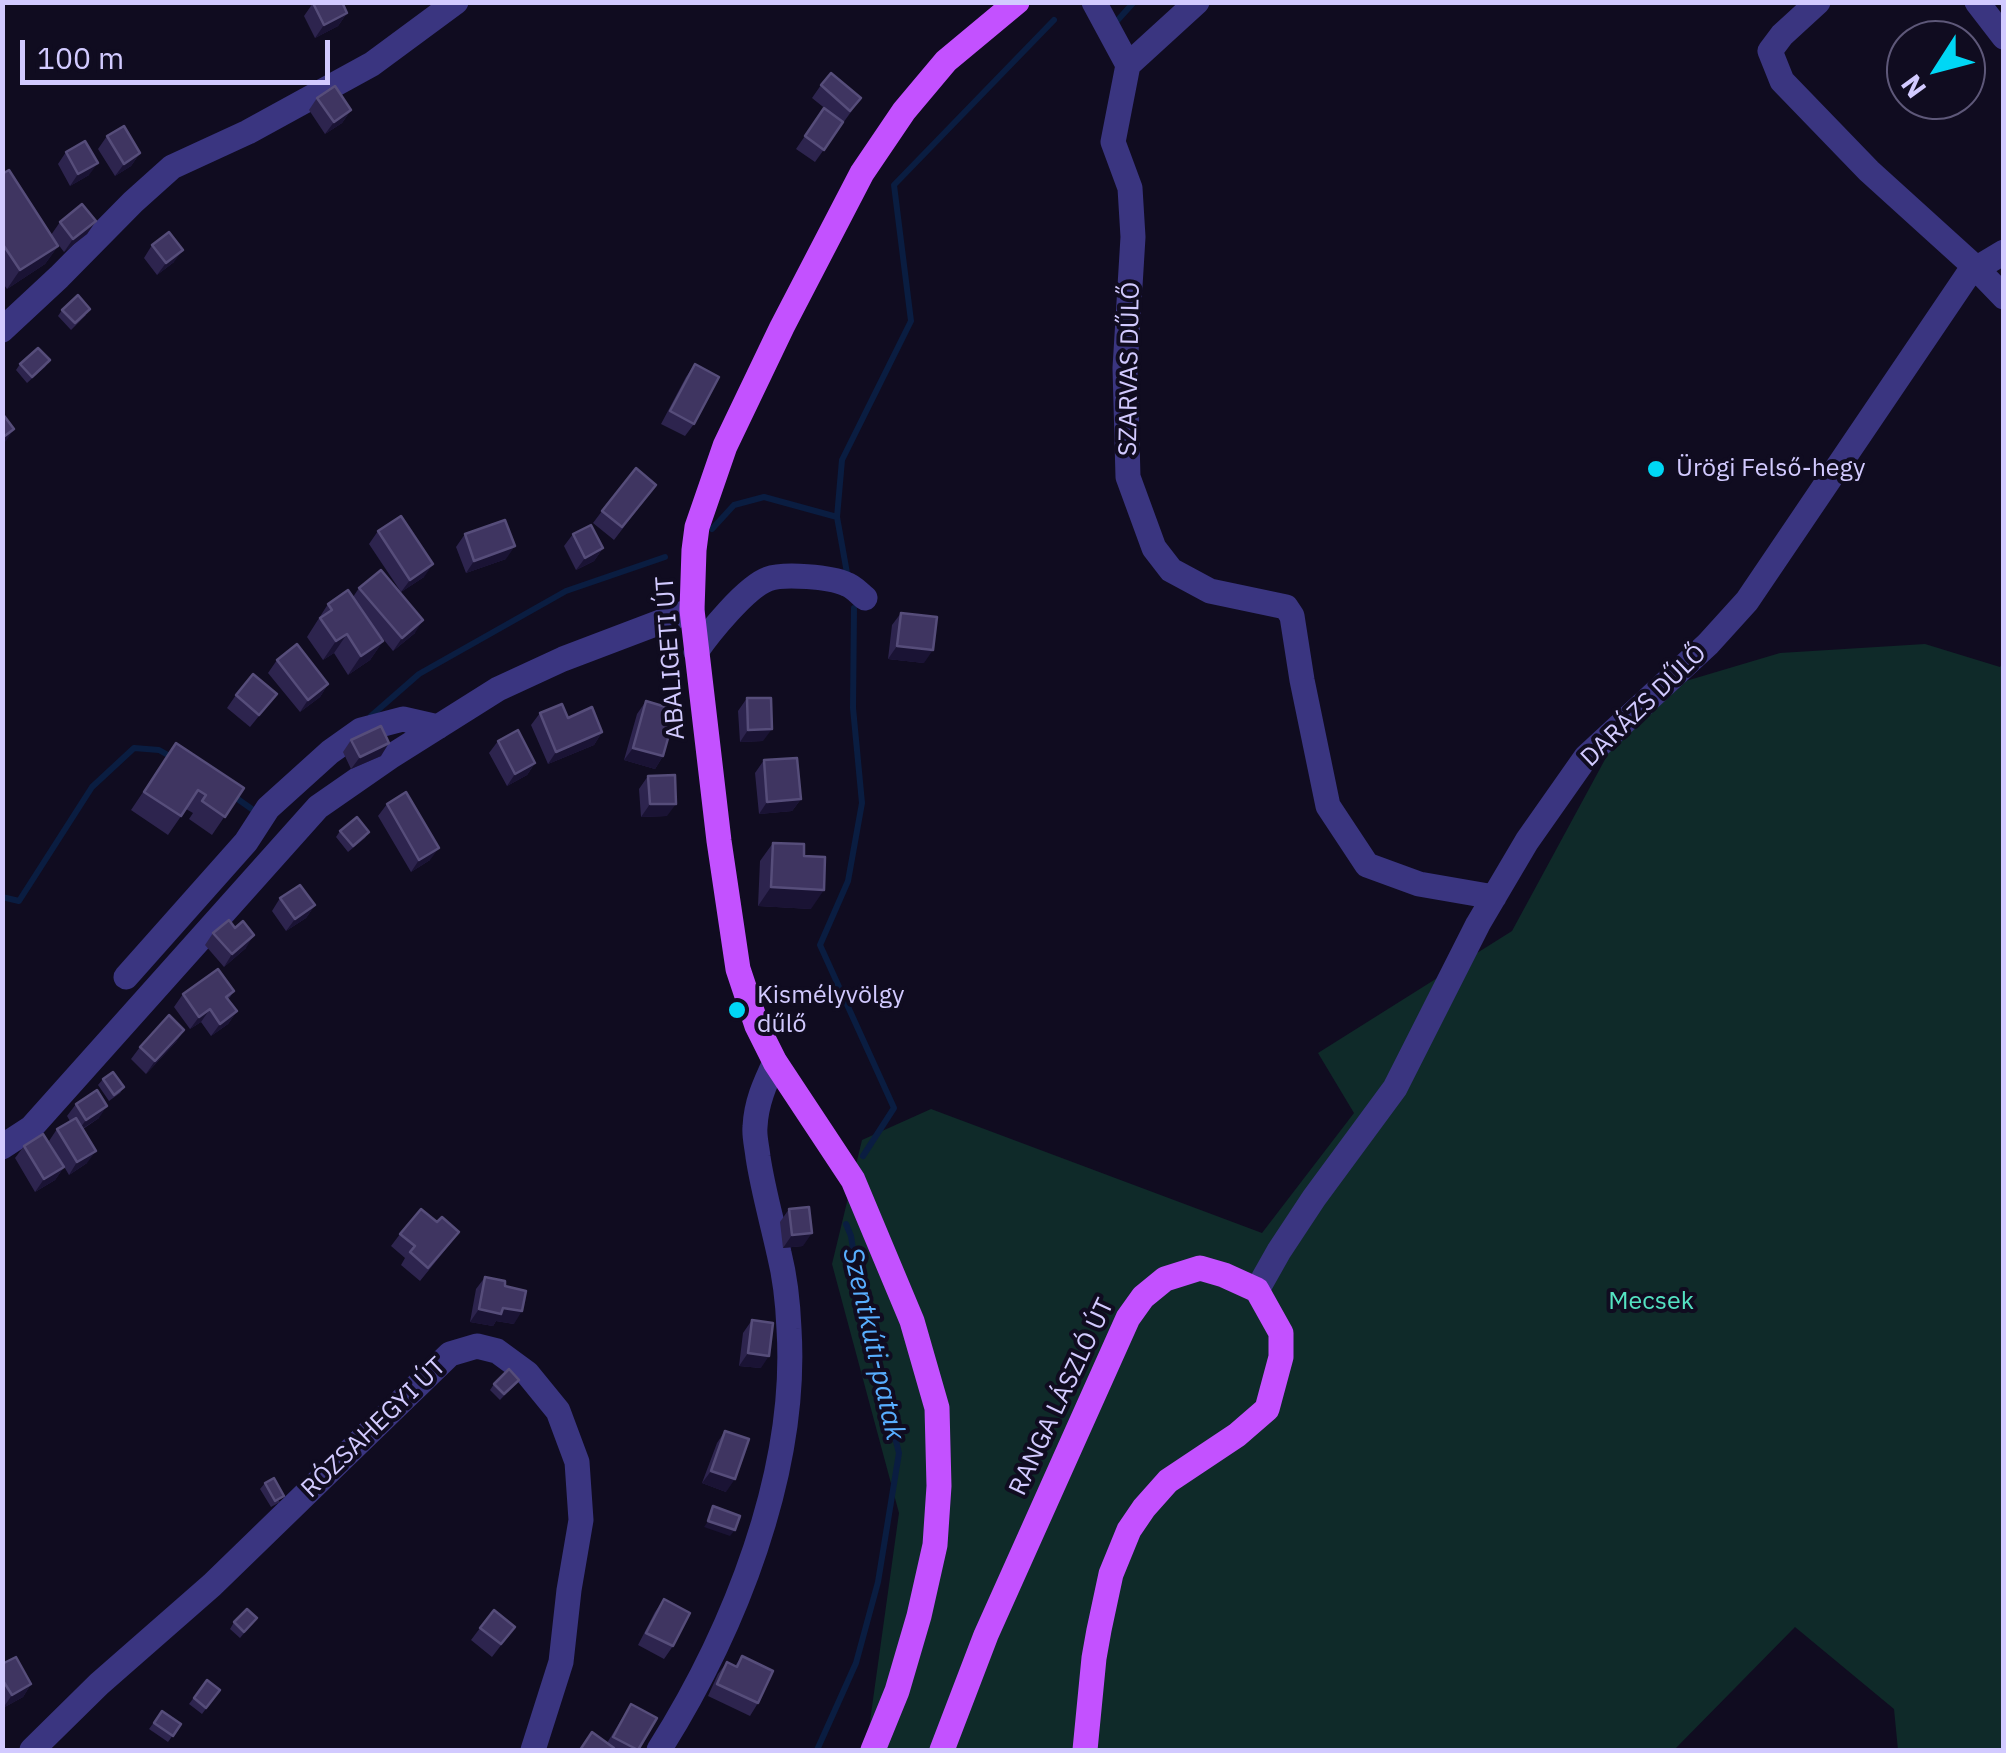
<!DOCTYPE html>
<meta charset="utf-8">
<style>
body{margin:0}
#map{position:relative;width:2006px;height:1753px;overflow:hidden;background:#100c20;font-family:"IBM Plex Sans",sans-serif}
canvas{display:block}
.frame{position:absolute;inset:0;border:5px solid #d2caff;pointer-events:none}
.north{position:absolute;left:1886px;top:20px;width:100px;height:100px;box-sizing:border-box;background:#100c20;border:2px solid #5e5879;border-radius:50%;rotate:234deg;font-size:28px;font-weight:700;line-height:40px;text-align:center;color:#d2caff}
.north::after{content:'';display:block;margin:auto;width:35px;height:45px;background:#00d7f5;clip-path:polygon(50% 0,100% 100%,50% 72%,0 100%)}
.scale{position:absolute;left:20px;top:40px;width:310px;height:45px;box-sizing:border-box;border:5px solid #d2caff;border-top:0;padding-left:12px;font-size:30px;line-height:35px;white-space:nowrap;color:#d2caff;-webkit-text-stroke:8px #100c20;paint-order:stroke}
</style>
<div id="map">
<canvas width="2006" height="1753"></canvas>
<div class="frame"></div>
<div class="north">N</div>
<div class="scale">100 m</div>
</div>
<script>
const ctx = document.querySelector('canvas').getContext('2d');
ctx.lineJoin = 'round';
function fillPath(path, color) { ctx.fillStyle = color; ctx.fill(path, 'evenodd'); }
function stroke(path, color, width, dash) { ctx.strokeStyle = color; ctx.lineWidth = width; ctx.lineCap = dash ? 'butt' : 'round'; ctx.setLineDash(dash || []); ctx.stroke(path); }
function drawText(font, color, halo, rows, align = 'center') {
  ctx.font = font + ' "IBM Plex Sans",sans-serif'; ctx.lineWidth = 8; ctx.setLineDash([]); ctx.textBaseline = 'middle'; ctx.strokeStyle = halo; ctx.fillStyle = color; for (const [text, x, y, turn = 0] of rows) {
    ctx.save(); ctx.translate(x, y); ctx.rotate((+turn || 0) * Math.PI / 180); ctx.textAlign = isNaN(turn) ? turn : align; if (halo) ctx.strokeText(text, 0, 0); ctx.fillText(text, 0, 0); ctx.restore();
  }
}
const green = new Path2D(`
 M1925,644L2000,667L2003,662V1750H1898L1894,1709L1795,1627L1674,1750H866L899,1513L832,1264L862,1140L931,1109L1262,1233L1354,1113L1318,1053L1512,931L1628,717L1649,692L1780,653Z`);
const stream = new Path2D(`
 M1116,22L1134,2
 M712,529L734,505L764,497L837,517
 M847,573L837,517L842,460L911,321L894,185L1054,20
 M854,608L853,708L862,803L848,881L820,945L894,1108L863,1156
 M371,716L419,674L566,591L665,557
 M232,795L256,812L258,809
 M2,897L19,901L92,787L134,748L159,750L175,759
 M817,1750L856,1663L878,1582L899,1453L862,1308L851,1236L846,1224`);
const minor = new Path2D(`
 M1094,2L1128,65L1113,142L1130,188L1133,237L1125,368L1128,477L1154,548L1171,570L1210,591L1286,607L1292,616L1302,680L1328,806L1367,865L1419,884L1494,897
 M1818,2L1782,35L1770,51L1782,81L1869,171L1976,268L2004,297
 M1977,2L2004,37
 M1128,65L1197,2
 M2,330L59,277L133,202L172,167L248,132L372,64L456,2
 M696,652C709,633 746,587 768,579C784,573 831,577 846,584C853,586 860,594 865,598
 M126,977L246,842L268,808L330,752L361,730L403,719L438,727
 M2,1147L31,1128L318,807L390,757L498,689L563,659L692,610
 M1257,1290L1279,1251L1314,1198L1395,1088L1478,924L1527,841L1586,757L1708,644L1747,601L1969,273L2004,252
 M32,1750L99,1684L212,1585L450,1354L477,1346L497,1351L527,1373L558,1411L577,1462L581,1520L569,1590L561,1662L533,1750
 M659,1750C734,1631 798,1472 789,1329C788,1304 785,1277 779,1253C772,1221 763,1190 758,1157C757,1147 754,1136 755,1127C756,1103 765,1083 775,1062`);
const major = new Path2D(`
 M873,1750L897,1691L919,1616L935,1545L939,1486L937,1408L912,1321L853,1180L775,1062L757,1026L738,969L719,841L692,610L694,550L697,527L725,446L782,327L862,173L904,111L946,61L1017,2
 M942,1750L986,1635L1128,1318L1143,1297L1165,1279L1200,1268L1224,1275L1257,1290L1281,1333V1357L1267,1409L1237,1435L1168,1481L1144,1508L1129,1530L1111,1574L1099,1630L1094,1658L1085,1750`);
const wall = new Path2D(`
 M313,3L347,13L338,26L315,38L304,16Z
 M821,85L861,98L815,162L796,149L824,108L827,110L812,98Z
 M317,98L351,110L342,123L325,134L309,110Z
 M107,136L140,153L131,166L115,176L98,149Z
 M66,152L89,175L70,186L58,164Z
 M2,174L58,246L45,264L7,289L2,282Z
 M96,221L87,234L64,252L51,235L60,222Z
 M152,245L174,262L157,275L144,258Z
 M62,310L86,315L71,330L58,316Z
 M50,360L45,367L27,383L16,370L20,364Z
 M695,364L694,424L685,436L661,424L686,377Z
 M656,485L614,540L593,523L602,511Z
 M378,531L424,577L401,592L369,544Z
 M465,534L506,559L466,573L456,547Z
 M573,534L603,548L594,561L576,570L564,546Z
 M359,588L415,633L393,651L375,629L383,641L370,660L348,675L334,653L323,660L307,637L328,604L353,597Z
 M901,613L924,663L888,659L892,625Z
 M277,660L328,684L320,697L300,712L268,673Z
 M277,694L250,727L227,708L236,695Z
 M747,698L763,741L740,742L738,711Z
 M646,701L663,756L655,769L624,760L637,714Z
 M540,713L568,718L602,732L594,745L548,764L531,725Z
 M351,740L381,756L351,769L343,752Z
 M498,741L535,763L527,775L507,786L489,753Z
 M176,743L244,788L212,835L189,819L193,813L186,809L168,835L131,810Z
 M764,760L801,799L792,811L759,814L755,773Z
 M648,776L667,816L641,817L639,789Z
 M387,804L430,860L411,872L378,816Z
 M340,831L369,832L365,838L348,852L336,837Z
 M773,843L804,856L811,909L758,906L760,861Z
 M280,898L315,905L306,918L286,931L272,911Z
 M213,933L246,948L224,967L205,945Z
 M234,991L228,1000L237,1011L228,1024L211,1036L201,1022L190,1029L174,1007L183,994Z
 M184,1030L176,1042L146,1074L131,1059L140,1047Z
 M103,1079L124,1087L120,1093L109,1101L98,1085Z
 M76,1104L99,1118L83,1129L87,1163L69,1175L49,1141L57,1129L70,1121L67,1116Z
 M24,1146L64,1167L55,1180L35,1192L15,1158Z
 M789,1209L803,1246L783,1248L780,1222Z
 M400,1234L450,1244L420,1281L401,1265L405,1258L391,1246Z
 M485,1277L505,1286L514,1324L496,1321L493,1326L470,1322L476,1289Z
 M752,1320L761,1368L739,1366L743,1333Z
 M519,1380L500,1400L490,1390L494,1384Z
 M725,1431L726,1492L702,1483L717,1443Z
 M265,1483L280,1502L271,1507L260,1489Z
 M664,1599L673,1646L664,1659L638,1645L655,1612Z
 M257,1618L240,1638L230,1629L234,1622Z
 M515,1627L492,1657L471,1640L480,1628Z
 M742,1656L758,1703L750,1716L708,1696L718,1674L727,1662L735,1666Z
 M2,1664L31,1684L23,1697L3,1708Z
 M207,1680L220,1690L202,1714L189,1704Z
 M631,1704L638,1750H579L607,1743Z
 M162,1711L181,1724L168,1742L149,1729Z`);
const shadedWall = new Path2D(`
 M347,13L338,26L315,38L324,25Z
 M351,110L342,123L325,134L334,122Z
 M140,153L131,166L115,176L124,164Z
 M98,163L89,175L70,186L78,174Z
 M96,221L87,234L64,252L73,239Z
 M58,246L45,264L7,289L20,270Z
 M183,250L174,262L157,275L166,263Z
 M14,429L6,441L2,444V438Z
 M515,546L506,559L466,573L474,561Z
 M603,548L594,561L576,570L585,558Z
 M433,564L424,577L401,592L410,580Z
 M423,620L415,633L393,651L402,638Z
 M347,634L334,653L323,660L336,641Z
 M383,641L370,660L348,675L361,656Z
 M897,646L933,650L924,663L888,659Z
 M328,684L320,697L300,712L308,700Z
 M772,729L763,741L740,742L748,730Z
 M602,732L594,745L548,764L556,752Z
 M389,743L381,756L351,769L360,757Z
 M633,748L663,756L655,769L624,760Z
 M535,763L527,775L507,786L515,774Z
 M801,799L792,811L759,814L767,802Z
 M650,804H676L667,816L641,817Z
 M439,848L430,860L411,872L419,860Z
 M771,887L824,890L811,909L758,906Z
 M315,905L306,918L286,931L295,919Z
 M254,935L246,948L224,967L232,954Z
 M210,1009L201,1022L190,1029L199,1017Z
 M237,1011L228,1024L211,1036L220,1024Z
 M184,1030L176,1042L146,1074L155,1061Z
 M107,1106L99,1118L77,1132L86,1120Z
 M96,1151L87,1163L69,1175L77,1162Z
 M64,1167L55,1180L35,1192L44,1179Z
 M812,1233L803,1246L783,1248L792,1235Z
 M503,1308L522,1311L514,1324L496,1321L493,1326L470,1322L479,1309Z
 M748,1353L769,1356L761,1368L739,1366Z
 M711,1471L735,1479L726,1492L702,1483Z
 M708,1521L735,1530L730,1536L704,1527Z
 M31,1684L23,1697L3,1708L12,1695Z`);
const building = new Path2D(`
 M314,2H342L347,13L324,25L313,3Z
 M831,73L861,98L850,111L821,85Z
 M335,86L351,110L334,122L317,98Z
 M824,108L843,122L824,150L805,136Z
 M124,126L140,153L124,164L107,136Z
 M85,141L98,163L78,174L66,152Z
 M9,170L58,246L20,270L2,243V174Z
 M82,204L96,221L73,239L60,222Z
 M169,232L183,250L166,263L152,245Z
 M78,295L90,309L75,323L62,310Z
 M38,348L50,360L32,377L20,364Z
 M695,364L719,377L694,424L670,411Z
 M2,413L14,429L2,438Z
 M636,468L656,485L622,527L602,511Z
 M401,516L433,564L410,580L378,531Z
 M505,520L515,546L474,561L465,534Z
 M591,525L603,548L585,558L573,534Z
 M381,570L423,620L402,638L359,588Z
 M348,590L383,641L361,656L347,634L336,641L320,618L332,610L328,604Z
 M901,613L937,617L933,650L897,646Z
 M297,644L328,684L308,700L277,660Z
 M253,674L277,694L259,715L236,695Z
 M747,698H771L772,729L748,730Z
 M646,701L676,710L663,756L633,748Z
 M562,704L568,718L592,707L602,732L556,752L540,713Z
 M381,726L389,743L360,757L351,740Z
 M518,730L535,763L515,774L498,741Z
 M176,743L244,788L225,817L202,801L206,795L198,790L181,816L144,792Z
 M797,758L801,799L767,802L764,760Z
 M675,775L676,804H650L648,776Z
 M406,792L439,848L419,860L387,804Z
 M357,817L369,832L353,846L340,831Z
 M773,843L804,844V856L825,857L824,890L771,887Z
 M300,885L315,905L295,919L280,898Z
 M229,920L235,928L243,921L254,935L232,954L213,933Z
 M218,969L234,991L226,997L237,1011L220,1024L210,1009L199,1017L183,994Z
 M169,1015L184,1030L155,1061L140,1047Z
 M113,1072L124,1087L114,1095L103,1079Z
 M97,1090L107,1106L86,1120L76,1104Z
 M76,1118L96,1151L77,1162L57,1129Z
 M43,1134L64,1167L44,1179L24,1146Z
 M809,1207L812,1233L792,1235L789,1209Z
 M421,1209L437,1222L442,1217L459,1232L428,1268L410,1252L415,1246L400,1234Z
 M485,1277L505,1281V1286L526,1291L522,1311L503,1308L501,1314L479,1309Z
 M752,1320L773,1323L769,1356L748,1353Z
 M509,1369L519,1380L504,1394L494,1384Z
 M725,1431L749,1439L735,1479L711,1471Z
 M274,1478L284,1496L275,1501L265,1483Z
 M713,1506L740,1516L735,1530L708,1521Z
 M664,1599L690,1613L673,1646L646,1633Z
 M247,1609L257,1618L244,1632L234,1622Z
 M494,1610L515,1627L501,1644L480,1628Z
 M742,1656L773,1671L758,1703L717,1684L727,1662L737,1667Z
 M16,1657L31,1684L12,1695L2,1679V1664Z
 M207,1680L220,1690L206,1708L194,1698Z
 M631,1704L657,1718L638,1750L613,1737Z
 M162,1711L181,1724L173,1736L154,1723Z
 M592,1732L614,1748L613,1750H580Z`);
const markers = [
 [1656,469,10,"#00d7f5"],
 [737,1010,10,"#00d7f5"]
];
const streetNames = [
 ["SZARVAS DŰLŐ",1130,369,-89],
 ["ABALIGETI ÚT",671,658,-94],
 ["DARÁZS DŰLŐ",1644,706,-44],
 ["RANGA LÁSZLÓ ÚT",1062,1397,-65],
 ["RÓZSAHEGYI ÚT",374,1428,-44]
];
const poiNames = [
 ["Ürögi Felső-hegy",1676,469],
 ["Kismélyvölgy",757,996],
 ["dűlő",757,1025]
];
const parkNames = [
 ["Mecsek",1651,1302]
];
const waterNames = [
 ["Szentkúti-patak",873,1344,77]
];
fillPath(green, '#0f2a29');
stroke(stream, '#0a1d41', 6);
stroke(minor, '#3a3580', 25);
stroke(major, '#c351ff', 25);
fillPath(wall, '#2d244e');
fillPath(shadedWall, '#1a1334');
fillPath(building, '#3f3561');
stroke(building, '#564d7a', 2.5);
for (const [x, y, r, color] of markers) { const dot = new Path2D(); dot.arc(x, y, r, 0, 2 * Math.PI); ctx.fillStyle = color; ctx.fill(dot); stroke(dot, '#100c20', 4); }
drawText('25px', '#d2caff', '#100c20', streetNames);
drawText('25px', '#d2caff', '#100c20', poiNames, 'left');
drawText('25px', '#54e2c2', '#100c20', parkNames);
drawText('italic 28px', '#58aeff', '#100c20', waterNames);
</script>
